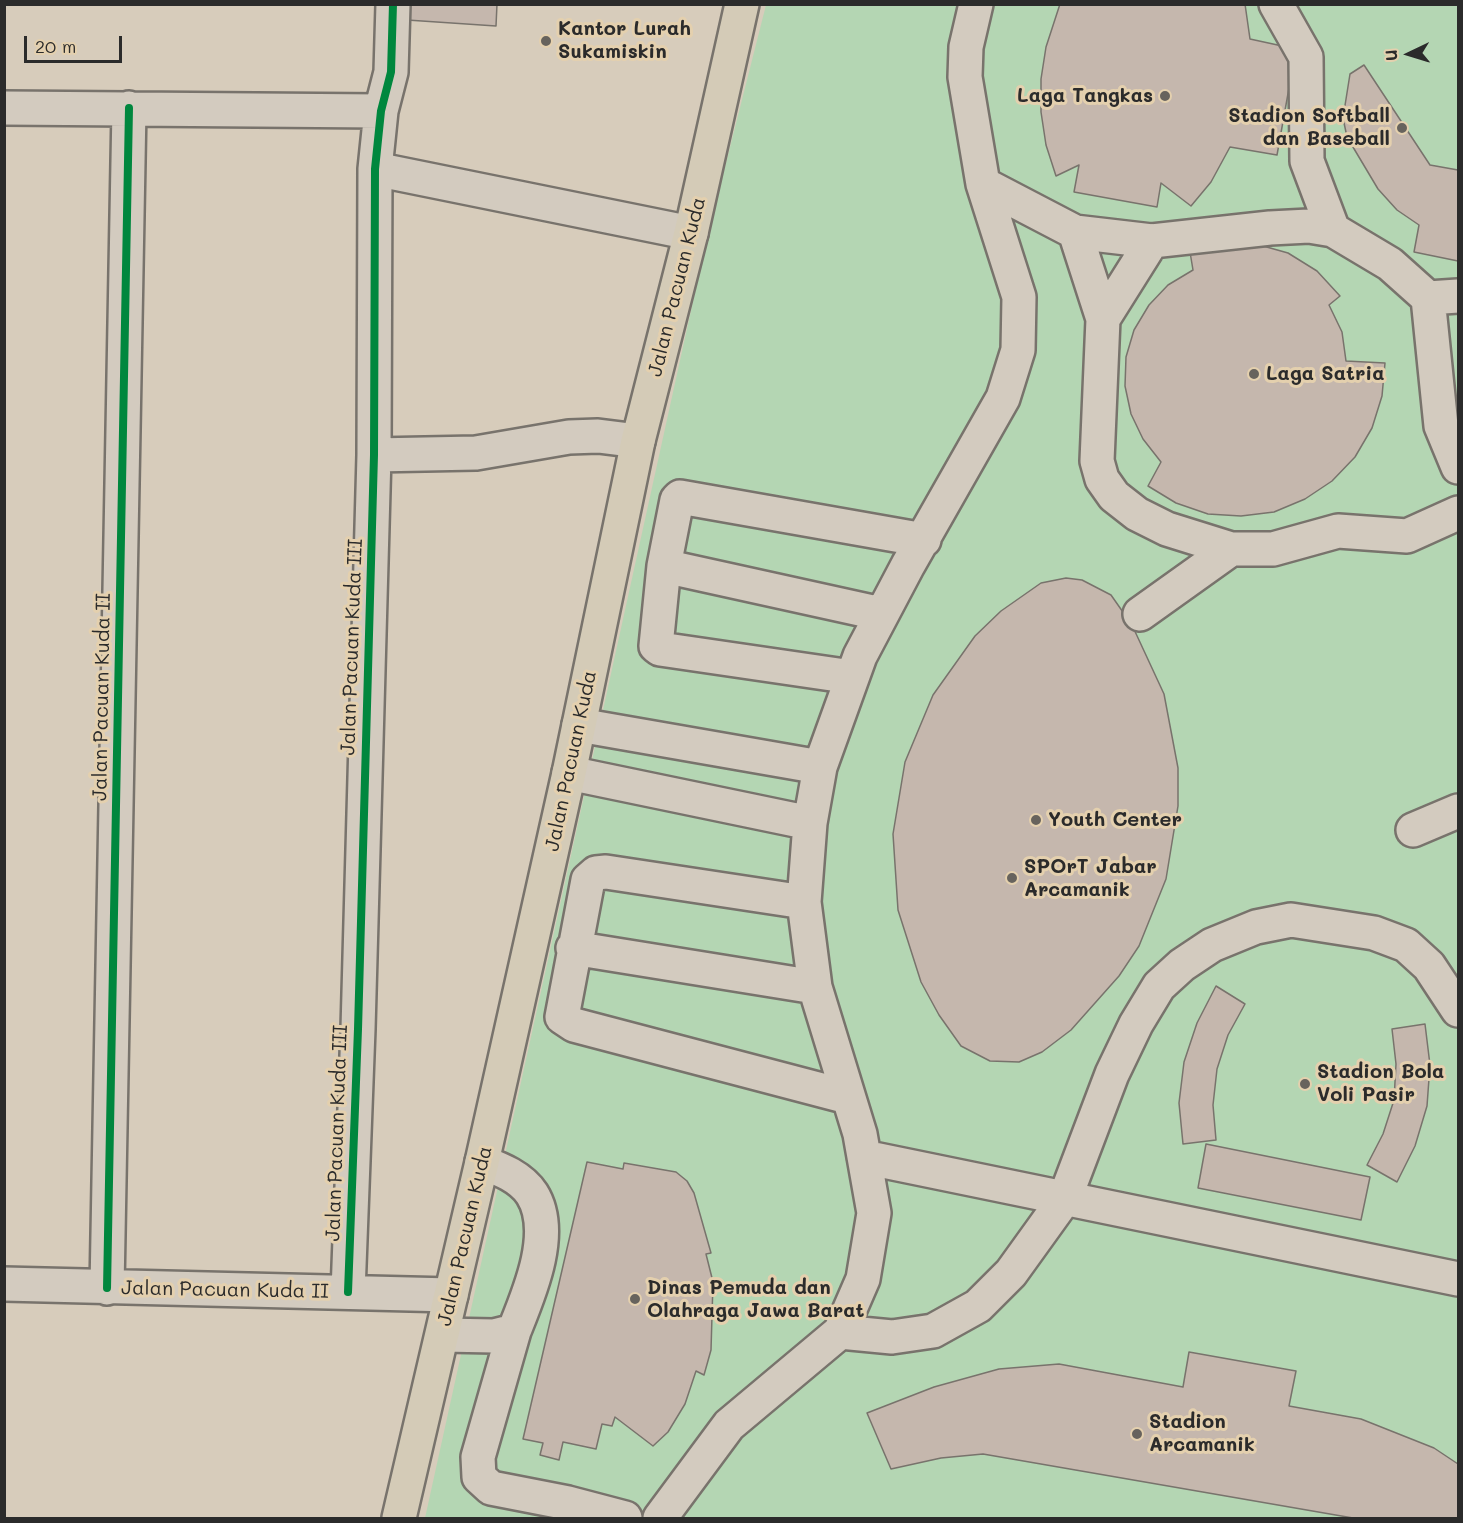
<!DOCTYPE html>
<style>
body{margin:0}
#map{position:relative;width:1463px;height:1523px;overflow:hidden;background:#d7ccbb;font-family:Mali,sans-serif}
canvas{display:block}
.frame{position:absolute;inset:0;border:6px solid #2b2b2b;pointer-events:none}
.north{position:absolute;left:1379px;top:24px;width:60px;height:60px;-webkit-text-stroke:4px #e4d0ae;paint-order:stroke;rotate:266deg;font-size:16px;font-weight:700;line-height:24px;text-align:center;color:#2b2b2b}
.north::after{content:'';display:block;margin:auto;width:21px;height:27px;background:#2b2b2b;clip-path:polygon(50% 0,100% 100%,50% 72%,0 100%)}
.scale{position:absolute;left:24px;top:36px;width:98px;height:27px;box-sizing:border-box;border:3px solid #2b2b2b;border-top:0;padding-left:8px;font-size:18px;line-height:21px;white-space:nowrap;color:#2b2b2b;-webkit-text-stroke:4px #e4d0ae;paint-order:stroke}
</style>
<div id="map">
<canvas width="1463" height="1523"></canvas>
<div class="frame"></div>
<div class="north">U</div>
<div class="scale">20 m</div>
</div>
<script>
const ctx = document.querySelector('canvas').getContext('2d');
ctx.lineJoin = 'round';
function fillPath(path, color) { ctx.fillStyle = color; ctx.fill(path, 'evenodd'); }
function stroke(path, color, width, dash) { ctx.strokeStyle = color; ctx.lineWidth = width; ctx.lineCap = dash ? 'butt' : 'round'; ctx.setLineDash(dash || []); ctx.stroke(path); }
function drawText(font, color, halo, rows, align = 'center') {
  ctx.font = font + ' Mali,sans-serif'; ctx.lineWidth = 6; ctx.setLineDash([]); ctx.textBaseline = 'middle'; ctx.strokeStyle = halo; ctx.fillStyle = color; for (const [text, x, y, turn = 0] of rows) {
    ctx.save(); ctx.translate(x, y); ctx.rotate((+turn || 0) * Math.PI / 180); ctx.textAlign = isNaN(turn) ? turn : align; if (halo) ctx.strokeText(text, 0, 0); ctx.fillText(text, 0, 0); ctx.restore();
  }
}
const green = new Path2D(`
 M766,5H1458V1518H425L707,238Z`);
const building = new Path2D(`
 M408,4H497L496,26L407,20Z
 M1060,4H1245L1250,39L1296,49L1277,155L1230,147L1211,182L1191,206L1161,183L1157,207L1074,192L1079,165L1056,176L1046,145L1041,112V79L1046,47Z
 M1364,65L1430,165L1458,170V261L1414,252L1419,225L1397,210L1378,189L1347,137L1343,118L1350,74Z
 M1256,244L1288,253L1317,271L1340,296L1329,305L1342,332L1346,361L1385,363L1382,396L1372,428L1355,457L1332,481L1305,499L1274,512L1241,516L1208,514L1176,503L1148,486L1161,462L1143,439L1131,414L1125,386L1126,357L1134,330L1149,305L1168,285L1193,270L1190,252Z
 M1066,578L1082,580L1111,595L1132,625L1164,694L1178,768V806L1166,879L1139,946L1119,976L1071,1030L1042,1052L1019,1062L990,1061L961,1046L939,1015L921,982L898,910L893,834L905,762L933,695L975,636L1001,611L1041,583Z
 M1216,986L1245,1004L1228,1035L1217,1069L1213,1105L1216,1140L1183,1144L1179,1103L1184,1062L1197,1023Z
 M1425,1024L1430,1065L1427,1106L1415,1146L1397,1182L1367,1165L1383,1134L1394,1100L1396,1064L1392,1029Z
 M1206,1144L1370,1177L1361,1220L1198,1188Z
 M587,1162L623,1169L624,1163L676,1172L687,1181L694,1193L711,1253L706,1254L713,1282L711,1350L704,1375L696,1371L685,1404L668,1432L653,1446L615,1417L612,1426L602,1424L596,1449L563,1442L559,1460L540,1455L543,1443L523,1439Z
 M1189,1352L1296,1371L1289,1406L1361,1419L1434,1448L1458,1464V1518H1353L983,1454L941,1458L891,1469L867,1413L934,1387L999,1369L1059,1364L1183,1387Z`);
const minor = new Path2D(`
 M1276,4L1306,57L1307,161L1333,230
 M4,108L381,111
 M375,169L691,233
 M983,184L1075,232L1152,241L1270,228L1309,226L1333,230L1390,264L1428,298L1458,296
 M1075,232L1103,319L1097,461L1102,479L1114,496L1137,514L1167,529L1231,549H1273L1338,531L1407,536L1458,513
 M1428,298L1441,426L1458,467
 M1103,319L1152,241
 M374,455L476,453L569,437L598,436L638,441
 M664,566L882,614
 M1140,614L1231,549
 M852,677L660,649L656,646L664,566L677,500L680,497L924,540
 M579,725L820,767
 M569,773L810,823
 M1413,830L1458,811
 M804,902L606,872L596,873L588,880L562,1017L574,1025L848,1097
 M573,948L815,987
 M864,1157L1458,1279
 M4,1284L451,1295
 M107,1288L129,108
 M348,1292L358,1029L374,455L375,169L381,111L391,72L393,4
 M514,1331L478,1457L479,1477L491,1488L568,1503L625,1518
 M840,1332L892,1337L933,1331L978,1306L1011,1273L1065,1198L1112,1074L1136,1024L1159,986L1182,965L1212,945L1256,927L1291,920L1374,933L1406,945L1429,966L1458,1010
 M443,1335L494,1336L514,1331C529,1294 556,1232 532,1194C521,1177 500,1169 482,1162
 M660,1518L729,1425L840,1332L863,1279L874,1213L860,1134L815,987L804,902L810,823L820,767L860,656L908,565L1003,398L1018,350L1019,297L983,184L965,77L966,47L976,4`);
const major = new Path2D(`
 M399,1518L482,1162L569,773L638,441L691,233L742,4`);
const cycleway = new Path2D(`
 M107,1288L129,108
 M348,1292L358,1029L374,455L375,169L381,111L391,72L393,4`);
const markers = [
 [546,41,6,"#67635d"],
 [1165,96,6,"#67635d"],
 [1402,128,6,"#67635d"],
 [1254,374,6,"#67635d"],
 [1036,820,6,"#67635d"],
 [1012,878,6,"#67635d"],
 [1305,1084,6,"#67635d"],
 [635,1299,6,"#67635d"],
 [1137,1434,6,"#67635d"]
];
const poiNames = [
 ["Kantor Lurah",558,29],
 ["Sukamiskin",558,52],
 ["Laga Tangkas",1153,96,"right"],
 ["Stadion Softball",1390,116,"right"],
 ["dan Baseball",1390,139,"right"],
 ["Laga Satria",1266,374],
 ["Youth Center",1048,820],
 ["SPOrT Jabar",1024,867],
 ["Arcamanik",1024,890],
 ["Stadion Bola",1317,1072],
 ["Voli Pasir",1317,1095],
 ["Dinas Pemuda dan",647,1288],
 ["Olahraga Jawa Barat",647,1311],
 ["Stadion",1149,1422],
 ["Arcamanik",1149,1445]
];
const streetNames = [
 ["Jalan Pacuan Kuda",677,287,-76],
 ["Jalan Pacuan Kuda III",352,647,-88],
 ["Jalan Pacuan Kuda II",102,697,-89],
 ["Jalan Pacuan Kuda",571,761,-78],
 ["Jalan Pacuan Kuda III",337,1133,-88],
 ["Jalan Pacuan Kuda",465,1236,-77],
 ["Jalan Pacuan Kuda II",225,1290,1]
];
fillPath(green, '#b4d6b3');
fillPath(building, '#c5b7ad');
stroke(building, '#78736c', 1.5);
stroke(minor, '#78736c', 38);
stroke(major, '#78736c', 38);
stroke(minor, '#d3cbbf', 33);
stroke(major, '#d4cbb7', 33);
stroke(cycleway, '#00873e', 8);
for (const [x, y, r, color] of markers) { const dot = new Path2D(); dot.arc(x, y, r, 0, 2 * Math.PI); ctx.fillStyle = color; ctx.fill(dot); stroke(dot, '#e4d0ae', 2); }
drawText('bold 20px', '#2b2b2b', '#e4d0ae', poiNames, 'left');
drawText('20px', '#2b2b2b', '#e4d0ae', streetNames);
</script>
